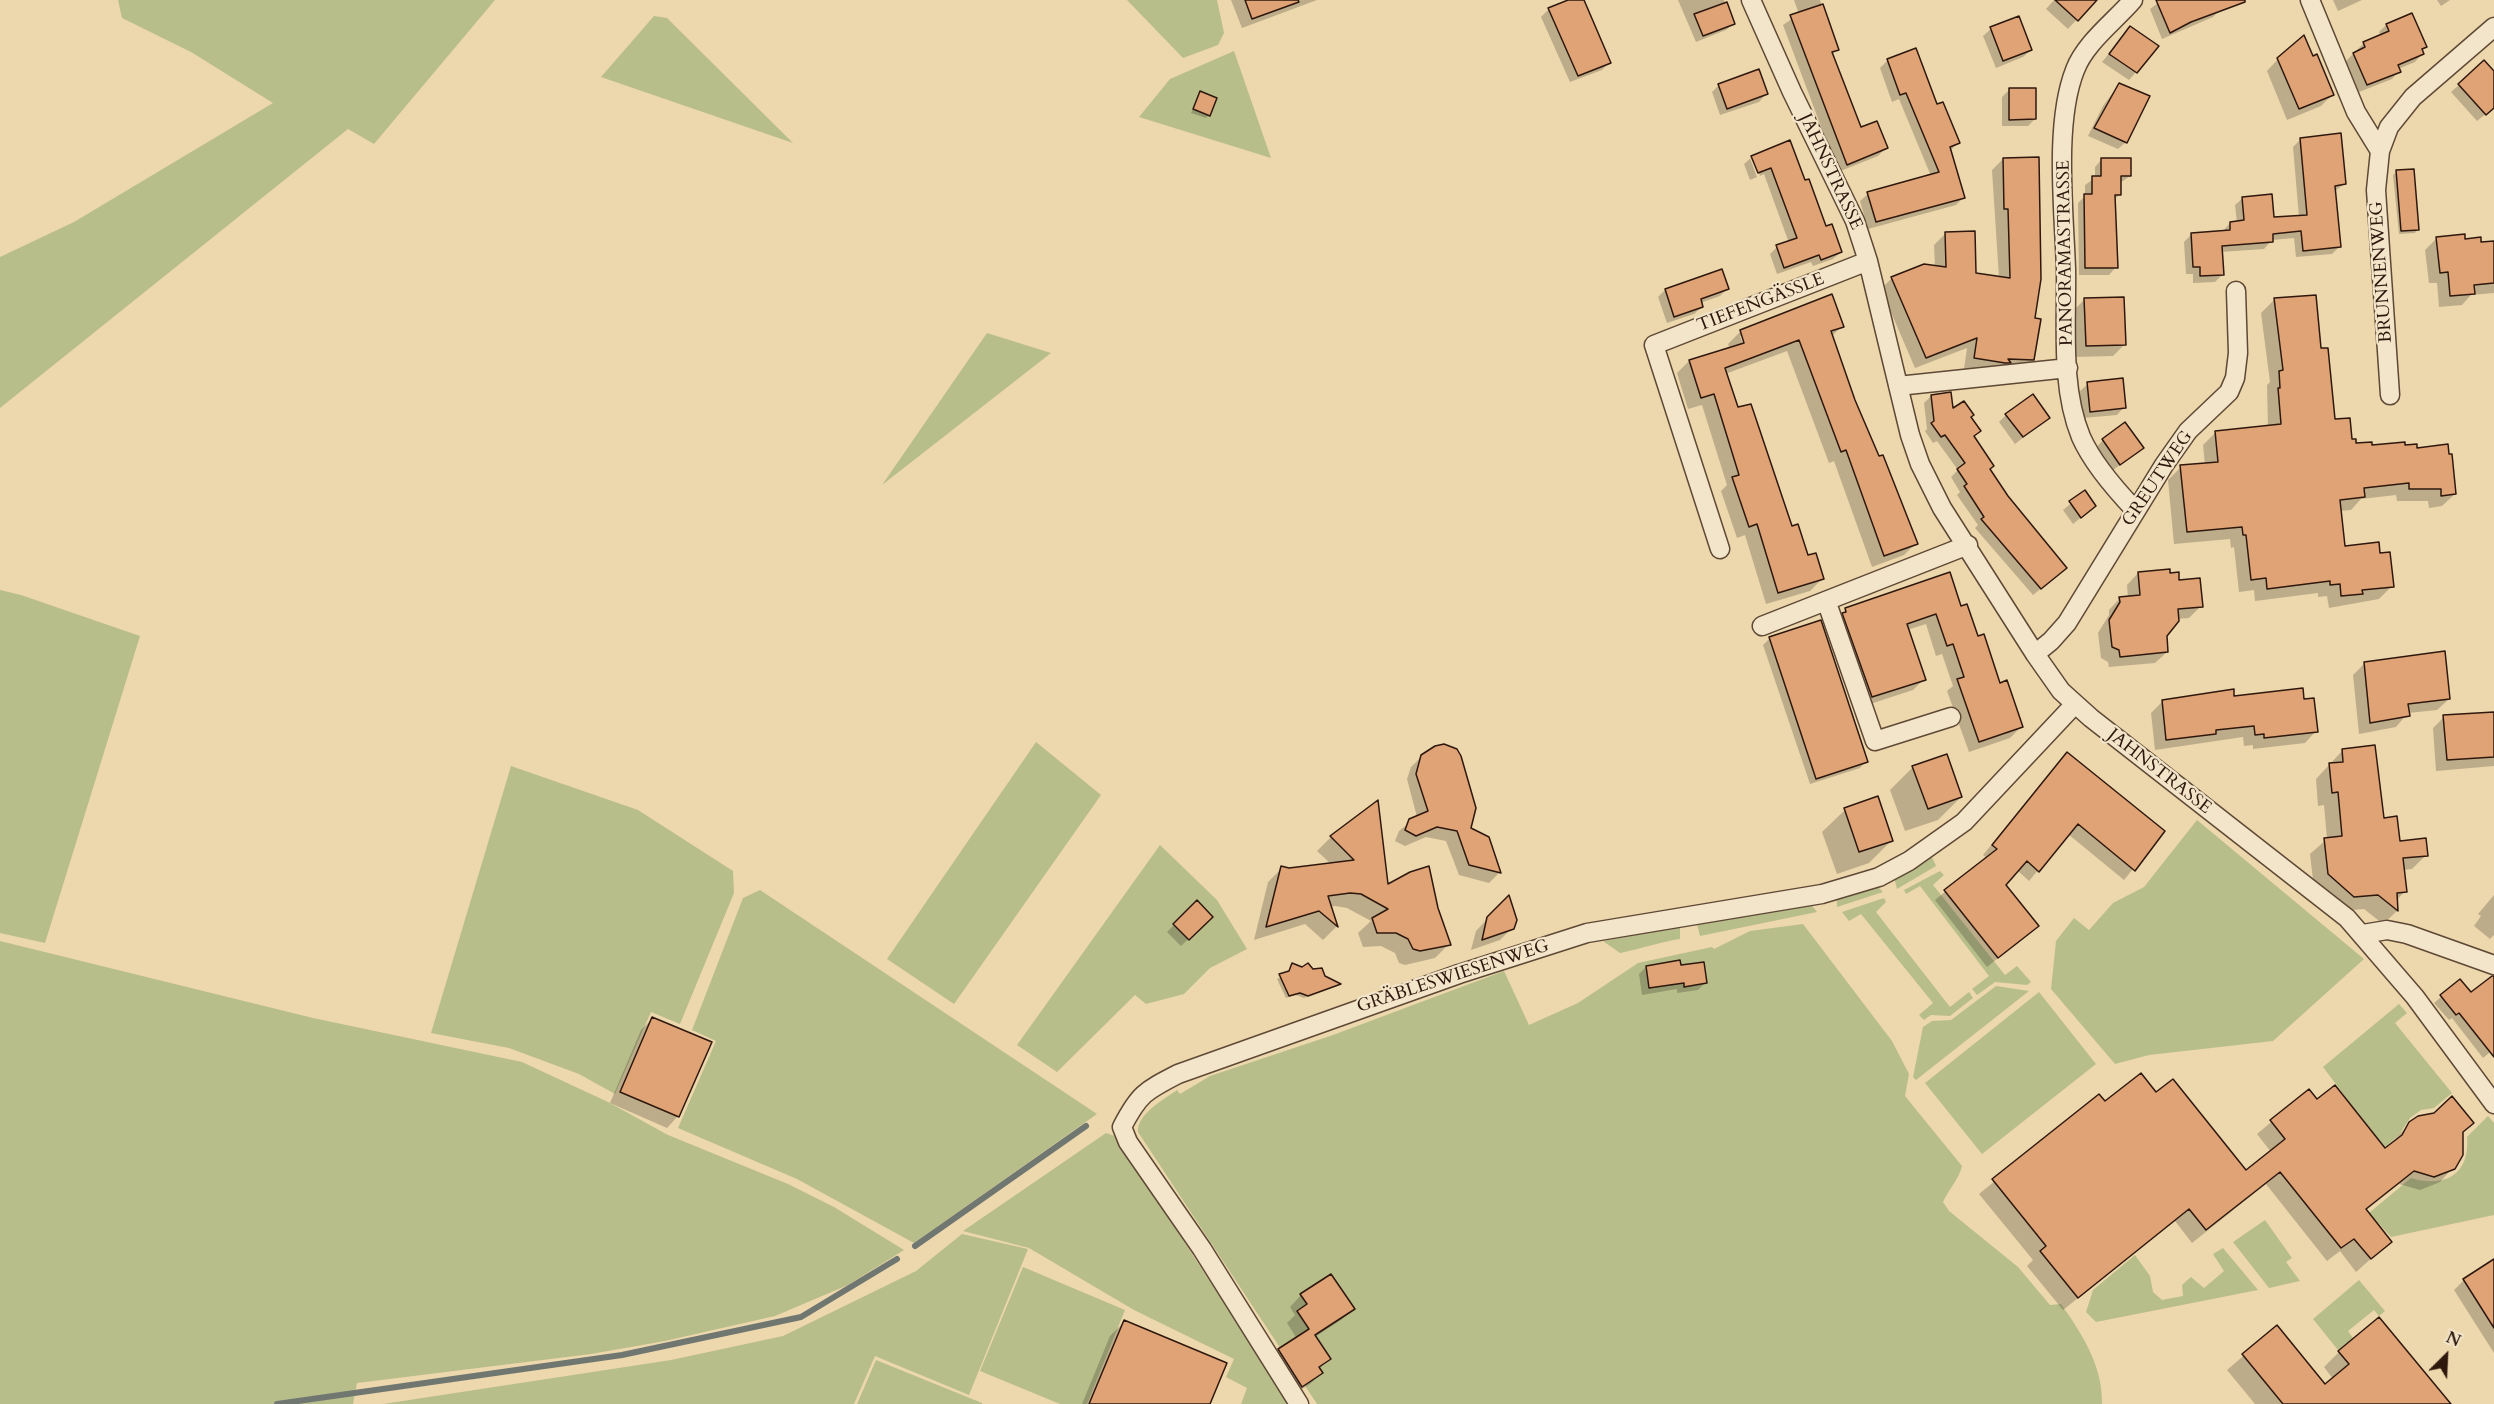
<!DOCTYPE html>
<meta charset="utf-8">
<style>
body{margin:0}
#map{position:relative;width:2494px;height:1404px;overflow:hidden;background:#edd7ac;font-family:Cardo,serif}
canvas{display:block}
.north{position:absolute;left:2416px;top:1326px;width:60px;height:60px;-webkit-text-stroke:4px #f3e5c9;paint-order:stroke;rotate:24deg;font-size:16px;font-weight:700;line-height:24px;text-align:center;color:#2e180e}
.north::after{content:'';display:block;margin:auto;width:21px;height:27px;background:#2e180e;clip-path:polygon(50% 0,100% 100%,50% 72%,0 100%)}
</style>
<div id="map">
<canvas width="2494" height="1404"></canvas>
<div class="north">N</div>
</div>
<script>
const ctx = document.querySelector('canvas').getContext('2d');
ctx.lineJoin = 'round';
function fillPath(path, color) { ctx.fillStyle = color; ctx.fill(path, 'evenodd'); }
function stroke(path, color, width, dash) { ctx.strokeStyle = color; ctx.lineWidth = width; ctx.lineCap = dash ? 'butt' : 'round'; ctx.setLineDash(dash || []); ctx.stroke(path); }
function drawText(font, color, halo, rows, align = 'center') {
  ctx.font = font + ' Cardo,serif'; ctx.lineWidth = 4.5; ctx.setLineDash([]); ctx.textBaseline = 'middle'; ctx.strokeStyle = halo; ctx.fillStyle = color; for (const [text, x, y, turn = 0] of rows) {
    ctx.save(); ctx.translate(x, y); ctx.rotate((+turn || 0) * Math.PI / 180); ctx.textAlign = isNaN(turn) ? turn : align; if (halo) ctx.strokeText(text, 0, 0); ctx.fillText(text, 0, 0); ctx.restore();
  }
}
const green = new Path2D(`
 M118,0H495L374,144L348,129L0,408V257L74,222L273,103L191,52L122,18Z
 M1127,0H1217L1224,33L1218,45L1183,58Z
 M654,16L667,18L793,143L601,77Z
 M1234,51L1271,158L1139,117L1170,79Z
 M987,333L1051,353L882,485Z
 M0,590L21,595L140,636L45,943L0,933Z
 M1036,742L1101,795L954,1004L887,959Z
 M511,766L638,810L733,871L734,893L680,1024L651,1012L615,1094L579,1074L509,1048L431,1033Z
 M2197,820L2364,959L2273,1041L2149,1055L2115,1064L2051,989L2056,941L2074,918L2089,930L2113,903L2144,887Z
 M1160,845L1217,900L1247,949L1210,968L1184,994L1146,1004L1135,995L1057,1072L1017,1045Z
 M1932,857L1936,866L1897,889L1894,877Z
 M1940,871L1944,875L1933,885L2005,975L2017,966L2031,982L2027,985L1995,982L1977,995L1972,989L1989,976L1920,886L1906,894L1904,890Z
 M1875,884L1883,892L1837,907V897Z
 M760,890L1097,1114L914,1243L797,1179L678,1128L716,1041L692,1030L743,898Z
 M1884,898L1886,902L1876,912L1950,1007L1969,992L1973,998L1950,1016L1931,1015L1924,1020L1919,1015L1933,1003L1861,914L1849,921L1842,912Z
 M1809,902L1817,912L1700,936L1697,924Z
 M1803,924L1892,1041L1909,1074L1905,1096L1962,1166C1959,1179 1949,1189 1943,1202L1949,1211L2018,1267L2050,1305L2061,1304C2082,1334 2103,1366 2102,1404H1317L1138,1132C1137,1114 1163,1100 1177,1090L1180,1094L1210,1076L1333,1035L1504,971L1529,1025L1578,1003L1638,963L1712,947L1714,949L1750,931Z
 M1680,927V939C1659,942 1641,949 1620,953L1603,941Z
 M0,941L313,1018L522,1062L608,1102L668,1135L788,1184L834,1207L904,1250L848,1285L775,1316L665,1341L591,1354L357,1383L353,1404H0Z
 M1996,986L2029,991L1916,1080L1913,1077L1923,1027L1932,1021L1951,1020Z
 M2039,992L2096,1064L1982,1154L1925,1083Z
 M2399,1004L2407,1013L2395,1023L2452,1093L2434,1108L2421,1110L2410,1118L2399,1135L2384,1148L2323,1067Z
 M2488,1116L2494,1123V1215L2391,1237L2369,1213L2411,1178C2445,1188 2470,1175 2467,1137Z
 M1106,1133L1115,1136L1290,1404H1241L1247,1388L1226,1377L1234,1359L1134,1310L1029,1248L963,1231Z
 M2265,1220L2292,1258L2286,1262L2300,1281L2269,1288L2233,1242Z
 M962,1234L1028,1249L969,1395L875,1356L854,1404H383L671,1360L783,1336L916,1271Z
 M2223,1248L2258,1290L2096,1322L2086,1312L2093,1290L2135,1255L2150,1276L2153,1292L2162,1300L2183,1296L2182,1285L2191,1277L2204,1288L2224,1271L2213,1254Z
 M1023,1267L1125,1310L1087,1404H1060L980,1371Z
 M2359,1280L2385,1311L2379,1316L2374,1310L2348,1331L2353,1338L2338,1350L2313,1319Z
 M876,1360L982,1403V1404H857Z`);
const shadow = new Path2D(`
 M1231,0H1317L1242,28Z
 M1572,0H1583L1610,62L1602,70L1570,82L1541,17L1549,9Z
 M1678,0H1724L1733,24L1726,30L1696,42Z
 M1794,0H1820L1837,49L1832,55L1860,129L1886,148L1878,156L1838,172L1783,25L1799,14Z
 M2054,0H2095L2068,29L2046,9Z
 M2162,0H2217L2220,10L2213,17L2162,39L2150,9Z
 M2333,0H2362L2338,11Z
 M2437,0H2450L2441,6Z
 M2386,25L2425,46L2421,51L2422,54L2415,62L2398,69L2399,71L2392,79L2359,92L2346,61L2364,43L2381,36L2379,32Z
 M2130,28L2136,72L2129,80L2102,62Z
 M1991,29L2031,50L2023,57L1996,68L1983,36Z
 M2278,59L2332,95L2321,106L2287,120L2267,71Z
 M1888,60L1958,143L1951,150L1963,198L1956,205L1868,229L1860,201L1868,194L1931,176L1899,99L1892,102L1880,68Z
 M2494,74V107L2477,121L2451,92L2459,85Z
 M2119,84L2126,142L2118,149L2088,136L2103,106Z
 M1719,85L1766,94L1759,102L1720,115L1712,92Z
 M2009,90L2035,119L2028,126H2002V97Z
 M1200,93L1209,115L1206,118L1191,113Z
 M2300,140L2344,184L2334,192L2339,247L2332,254L2296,257L2294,238L2272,240L2264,249L2221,252L2223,274L2215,282L2193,283V274H2186L2184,242L2192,234L2223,231L2230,223H2237L2235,205L2243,198L2273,219L2299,217L2293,147Z
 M1789,142L1825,228L1841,252L1833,259L1813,266L1811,262L1777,274L1770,254L1777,247L1789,243L1764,174L1760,176L1754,158H1750L1757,177L1750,180L1744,164L1752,157Z
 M2003,159L2033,319V360L2022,371L1993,374L1964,369L1967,348L1915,368L1881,289L1892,278L1935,267L1934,245L1945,234L1974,274L1999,278L1992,170Z
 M2102,159L2130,176L2120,183V194L2114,200L2116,267L2109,275H2079L2078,203L2085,196V185L2095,178V167Z
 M2396,172L2418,229L2415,233L2399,234L2393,175Z
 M2437,238L2480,244L2494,242V293L2471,295L2462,305L2439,307L2437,283H2429L2425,250Z
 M1727,289L1720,296L1700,303L1702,307L1694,314L1667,323L1658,297L1665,290Z
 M1831,296L1842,326L1831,337L1854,400L1916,543L1904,555L1872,567L1834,461L1829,463L1787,351L1725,374L1737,409L1791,528L1822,579L1810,591L1766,604L1745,535L1737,538L1721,491L1727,485L1702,405L1688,409L1677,373L1689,361L1730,349L1728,344L1740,332ZM1740,336H1743L1745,350Z
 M2084,300L2125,344L2113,356L2075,357L2073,311Z
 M2274,300L2319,350L2333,421L2351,441L2355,445L2371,447L2455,494L2442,506L2429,508L2428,501H2397L2396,495L2361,499L2351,510L2340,511L2344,548L2379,555L2392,586L2379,599L2329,608L2327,596L2318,597V593L2255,601L2254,590L2239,592L2234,547L2231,548L2230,539L2174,544L2168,480L2181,467L2205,465L2203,445L2216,432L2268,427L2267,385L2270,382L2261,313Z
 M2088,384L2124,407L2117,415L2083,418L2080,391Z
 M1931,396L1952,411L1963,403L1979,431L1973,437L1989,469L2058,575L2033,595L1975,528L1978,525L1957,495L1960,492L1951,477L1958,470L1937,441L1933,443L1925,431L1927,429L1924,403Z
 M2006,415L2048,418L2015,444L1999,422Z
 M2103,440L2142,448L2112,471L2096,448Z
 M2085,492L2095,506L2073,524L2063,510Z
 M2138,573L2168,575L2201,606L2189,618L2177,619L2165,635L2167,652L2155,663L2109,667L2108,662L2101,658L2098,633L2109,615V610L2120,598H2128L2127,585Z
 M1960,608L2021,727L2010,738L1969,752L1947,691L1953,686L1942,654L1936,656L1926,624L1907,630L1924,679L1913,690L1861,707L1835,620L1846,610Z
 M1770,638L1866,761L1860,768L1810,784L1763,645Z
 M2364,664L2449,699L2437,710L2408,713L2396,727L2359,734L2353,675Z
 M2233,697L2303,701L2316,731L2305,743L2253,749V745L2244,746L2243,737L2155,750L2151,713L2162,702Z
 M2494,713V766L2436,771L2433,728L2444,717Z
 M2343,750L2399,843L2426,855L2412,869L2403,870L2405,891L2396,901L2397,911L2383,924L2364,909L2340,911L2314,889L2310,854L2327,839L2324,805L2318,806L2316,779Z
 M1422,756L1499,873L1489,883L1459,875L1446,841L1426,837L1405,846L1395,841L1399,831L1417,817L1407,779L1411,767Z
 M2058,763L2163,832L2124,880L2068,834L2029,881L2017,870L2005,885L2037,926L1987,967L1935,900L1987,858L1983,855Z
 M1913,767L1961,797L1938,820L1905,831L1890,790Z
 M1845,810L1892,840L1869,863L1837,874L1822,832Z
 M1331,837L1387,887L1436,909L1449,944L1435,958L1405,965L1399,963L1395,953L1381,946L1363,947L1358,933L1371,921L1347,908L1335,906L1330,907L1337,926L1323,940L1305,924L1254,940L1268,882L1282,868L1289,869L1331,864L1317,851Z
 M2494,895V935L2490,939L2474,926L2481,916L2478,914Z
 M1508,897L1512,928L1500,940L1471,950L1476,931Z
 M1197,902L1211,917L1181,946L1167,932Z
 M1293,965L1313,971L1339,984L1304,998L1296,995L1286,998L1277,979L1287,973Z
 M1646,967H1680L1706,982L1698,990L1677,993V989L1642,995L1639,974Z
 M2460,981L2471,995L2494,985V1049L2483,1058L2452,1018L2449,1020L2434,1003Z
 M653,1018L678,1116L667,1128L610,1103L641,1030Z
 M2308,1091L2317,1101L2384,1151L2410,1123H2472L2462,1133L2463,1145L2459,1161L2440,1182L2420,1190L2399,1184L2365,1211L2390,1242L2356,1272L2340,1251L2327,1261L2266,1184L2192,1243L2175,1221L2063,1310L2027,1266L2033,1260L1979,1194L2099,1096L2105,1103L2156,1095L2246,1172L2271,1152L2257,1134Z
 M2494,1261V1353L2454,1290L2464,1280Z
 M1301,1295L1353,1309L1341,1320L1315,1337L1329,1359L1319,1369L1322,1373L1310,1384L1290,1397L1268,1362L1297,1339L1287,1323L1295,1315L1290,1307Z
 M1124,1322L1209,1404H1082L1110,1336Z
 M2276,1328L2324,1386L2333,1379L2324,1367L2339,1352L2449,1404H2255L2227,1370Z`);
const stream = new Path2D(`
 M915,1246L1086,1126
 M277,1404L622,1355L801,1317L897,1259`);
const building = new Path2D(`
 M1245,0H1298L1299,2L1252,19Z
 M1568,0H1584L1611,63L1578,76L1548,8Z
 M2055,0H2097L2078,21Z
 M2156,0H2245V2L2191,22L2170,33Z
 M1727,2L1735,24L1703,36L1694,14Z
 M1823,4L1839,50L1832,52L1861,127L1877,121L1888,148L1847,165L1790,15Z
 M2412,13L2427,47L2422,49L2424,54L2398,65L2401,72L2367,85L2353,53L2365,47L2363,42L2389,31L2386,24Z
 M2019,16L2032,50L2003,61L1990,27Z
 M2130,26L2159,46L2137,73L2109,54Z
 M2304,35L2313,56L2317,54L2334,95L2299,109L2277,58Z
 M1916,48L1937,104L1943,102L1960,143L1950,147L1965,198L1876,222L1867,192L1939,172L1906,93L1900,95L1887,59Z
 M2484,60L2494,71V108L2486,115L2458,84Z
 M1759,69L1768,94L1727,109L1718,84Z
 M2119,83L2150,96L2127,143L2094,128Z
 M2009,88H2036V119L2009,120Z
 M1200,91L1217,98L1210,116L1193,109Z
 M2341,133L2346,184L2335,186L2341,247L2303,251L2301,231L2273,234V242L2222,246L2224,275L2200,276V267H2193L2191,233L2230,230V222L2244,220L2242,197L2272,194L2274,217L2307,215L2300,138Z
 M1790,140L1805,180L1809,179L1826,226L1832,224L1842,252L1821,260L1819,255L1784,268L1776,245L1797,238L1771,168L1758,173L1751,156Z
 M2039,157L2041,279L2035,318L2041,319L2034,360L2008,359L2011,363H2005L1974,358L1977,338L1926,358L1891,277L1924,264L1946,267L1945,232L1975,231L1976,273L2010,278L2008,209H2004L2003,158Z
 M2101,158H2131V176H2121V195H2115L2118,268H2085L2084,194H2092V176H2101Z
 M2414,169L2419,230L2401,231L2396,170Z
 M2465,234V239L2481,237V242L2494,241V283L2474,285L2475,294L2450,296L2448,272L2440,273L2436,237Z
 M1722,269L1729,289L1701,299L1703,307L1674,317L1665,289Z
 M1832,294L1844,327L1831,331L1855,400L1879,456L1883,455L1918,544L1884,556L1846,450L1841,452L1799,340L1725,368L1738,407L1751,404L1792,526L1798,524L1808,555L1816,553L1824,579L1778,593L1757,524L1749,527L1732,477L1739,475L1714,394L1701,398L1689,360L1744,343L1740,330Z
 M2316,295L2321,348H2328L2335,419L2350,418L2352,439H2356V443L2372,442V445L2405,442V445L2417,444V448L2448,444L2449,454H2452L2456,494L2441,496V489H2409V483L2364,488L2365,497L2340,500L2345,546L2379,542L2380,553L2390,552L2394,587L2362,590L2363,594L2341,596L2340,584L2330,585V581L2267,589L2266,578L2251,580L2246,535H2243L2242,527L2187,532L2180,465L2218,462L2215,431L2281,424L2278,388H2280L2279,371L2283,370L2274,298Z
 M2124,297L2126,345L2086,346L2084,298Z
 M2123,378L2126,408L2090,412L2087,382Z
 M1951,392L1953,408L1964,401L1974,415L1971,417L1981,431L1974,436L1994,466L1990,469L2008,496L2067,568L2041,589L1981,519L1984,517L1964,486L1967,484L1957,469L1965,463L1945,435L1941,437L1931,423L1934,421L1931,395Z
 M2033,394L2050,418L2023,437L2005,414Z
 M2125,422L2144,448L2120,465L2102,439Z
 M2085,490L2096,506L2081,518L2069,501Z
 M2170,569V573L2179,572V580L2200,578L2203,607L2178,609L2179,621L2167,636L2168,652L2120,657L2119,650L2112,647L2109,620L2120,602L2119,597L2140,595L2138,572Z
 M1950,572L1961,606L1967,604L1978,636L1984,634L2000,683L2007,680L2023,727L1979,742L1957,679L1964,677L1953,644L1947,646L1936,614L1907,624L1926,680L1872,697L1842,613L1846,612L1845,608Z
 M1821,620L1868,762L1816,779L1769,637Z
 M2445,651L2450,699L2408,704L2410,716L2370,723L2364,662Z
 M2303,688L2304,699L2314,698L2318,732L2264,738V734L2255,735L2254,726L2216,730V734L2166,740L2162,700L2234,689V696Z
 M2494,712V757L2447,760L2443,715Z
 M1444,744L1457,749L1461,756L1476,808L1471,828L1489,837L1501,873L1469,865L1457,831L1437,827L1416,836L1405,830L1409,819L1428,811L1416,774L1421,755L1435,746Z
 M2375,745L2384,818L2397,816L2400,841L2426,838L2428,856L2403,858L2407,892L2397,893L2398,911L2378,895L2354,897L2328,874L2324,838L2342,836L2338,792L2332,793L2329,763L2343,762L2342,749Z
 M2067,752L2165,831L2135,871L2078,824L2039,872L2027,861L2006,885L2039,926L1998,958L1944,890L1997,849L1992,845Z
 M1947,754L1962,797L1928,809L1912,766Z
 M1878,796L1893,841L1859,852L1844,808Z
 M1378,800L1388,884L1410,872L1429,866L1438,908L1451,945L1420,951L1413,949L1408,939L1396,933H1377L1372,918L1388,909L1361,894L1350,893L1328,896L1338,927L1319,911L1266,927L1281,866L1289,868L1354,860L1330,836Z
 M1509,895L1517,920L1514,929L1482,940L1487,917Z
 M1197,900L1213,917L1189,940L1173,924Z
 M1680,960L1681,965L1704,962L1707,983L1684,987V983L1649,988L1646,966Z
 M1292,963L1302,967L1308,963L1313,969L1322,968L1325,976L1341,984L1308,996L1300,993L1289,996L1279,974L1289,971Z
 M2492,976H2494V1057L2459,1013L2456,1015L2440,995L2460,979L2471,992Z
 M652,1017L712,1042L679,1117L620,1092Z
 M2141,1073L2156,1092L2173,1079L2246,1170L2285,1139L2270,1120L2309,1089L2317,1099L2335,1085L2385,1148L2402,1135L2409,1122L2418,1116L2434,1113L2452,1096L2474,1123L2463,1132V1155L2455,1169L2434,1177L2414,1171L2366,1209L2392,1242L2371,1259L2354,1239L2341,1248L2280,1172L2206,1230L2189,1209L2078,1298L2040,1251L2046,1246L1992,1179L2099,1094L2105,1101Z
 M2494,1259V1328L2463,1279Z
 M1331,1274L1355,1309L1315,1335L1331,1359L1319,1367L1323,1373L1302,1387L1278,1349L1309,1329L1297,1311L1307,1304L1300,1294Z
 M2379,1317L2451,1404H2283L2242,1354L2277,1325L2325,1384L2349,1364L2338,1351Z
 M1124,1320L1227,1363L1210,1404H1089Z`);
const minor = new Path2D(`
 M1751,0L1792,92L1855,221L1868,261L1910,435L1920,464L1942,508L2035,654L2061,691L2091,718L2347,918L2415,997L2494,1104
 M2133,0C2115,21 2085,43 2075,70C2054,123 2064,211 2066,269C2067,323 2060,386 2081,437C2093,464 2115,489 2135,510
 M2310,0L2356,112L2380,151
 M1898,386L2068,368
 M2390,395L2376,190L2380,151L2389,127L2413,97L2494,27
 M1720,549L1654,345L1868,261
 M1827,603L1875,741L1951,717
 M1762,626L1968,545
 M2035,654L2051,641L2067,623L2164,465L2188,431L2229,392L2235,378L2238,353L2236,291
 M2363,934L2387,930L2407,934L2494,965
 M1299,1404L1202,1249L1128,1142L1122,1127C1139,1094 1145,1091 1178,1074L1459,974L1587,933L1822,894L1879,877L1909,861L1964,822L2075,704`);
const streetNames = [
 ["JAHNSTRASSE",1830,172,65],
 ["PANORAMASTRASSE",2066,253,-91],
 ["BRUNNENWEG",2382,272,-94],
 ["TIEFENGÄSSLE",1761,303,-21],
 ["GREUTWEG",2158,479,-56],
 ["JAHNSTRASSE",2159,772,38],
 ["GRÄBLESWIESENWEG",1453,977,-18]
];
fillPath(green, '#b8be8a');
fillPath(shadow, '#0003');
stroke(stream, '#707771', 6);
fillPath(building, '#dfa376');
stroke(building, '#2e180e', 1.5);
stroke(minor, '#5e4836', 21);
stroke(minor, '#f3e5c9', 18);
drawText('18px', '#2e180e', '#f3e5c9', streetNames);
</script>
